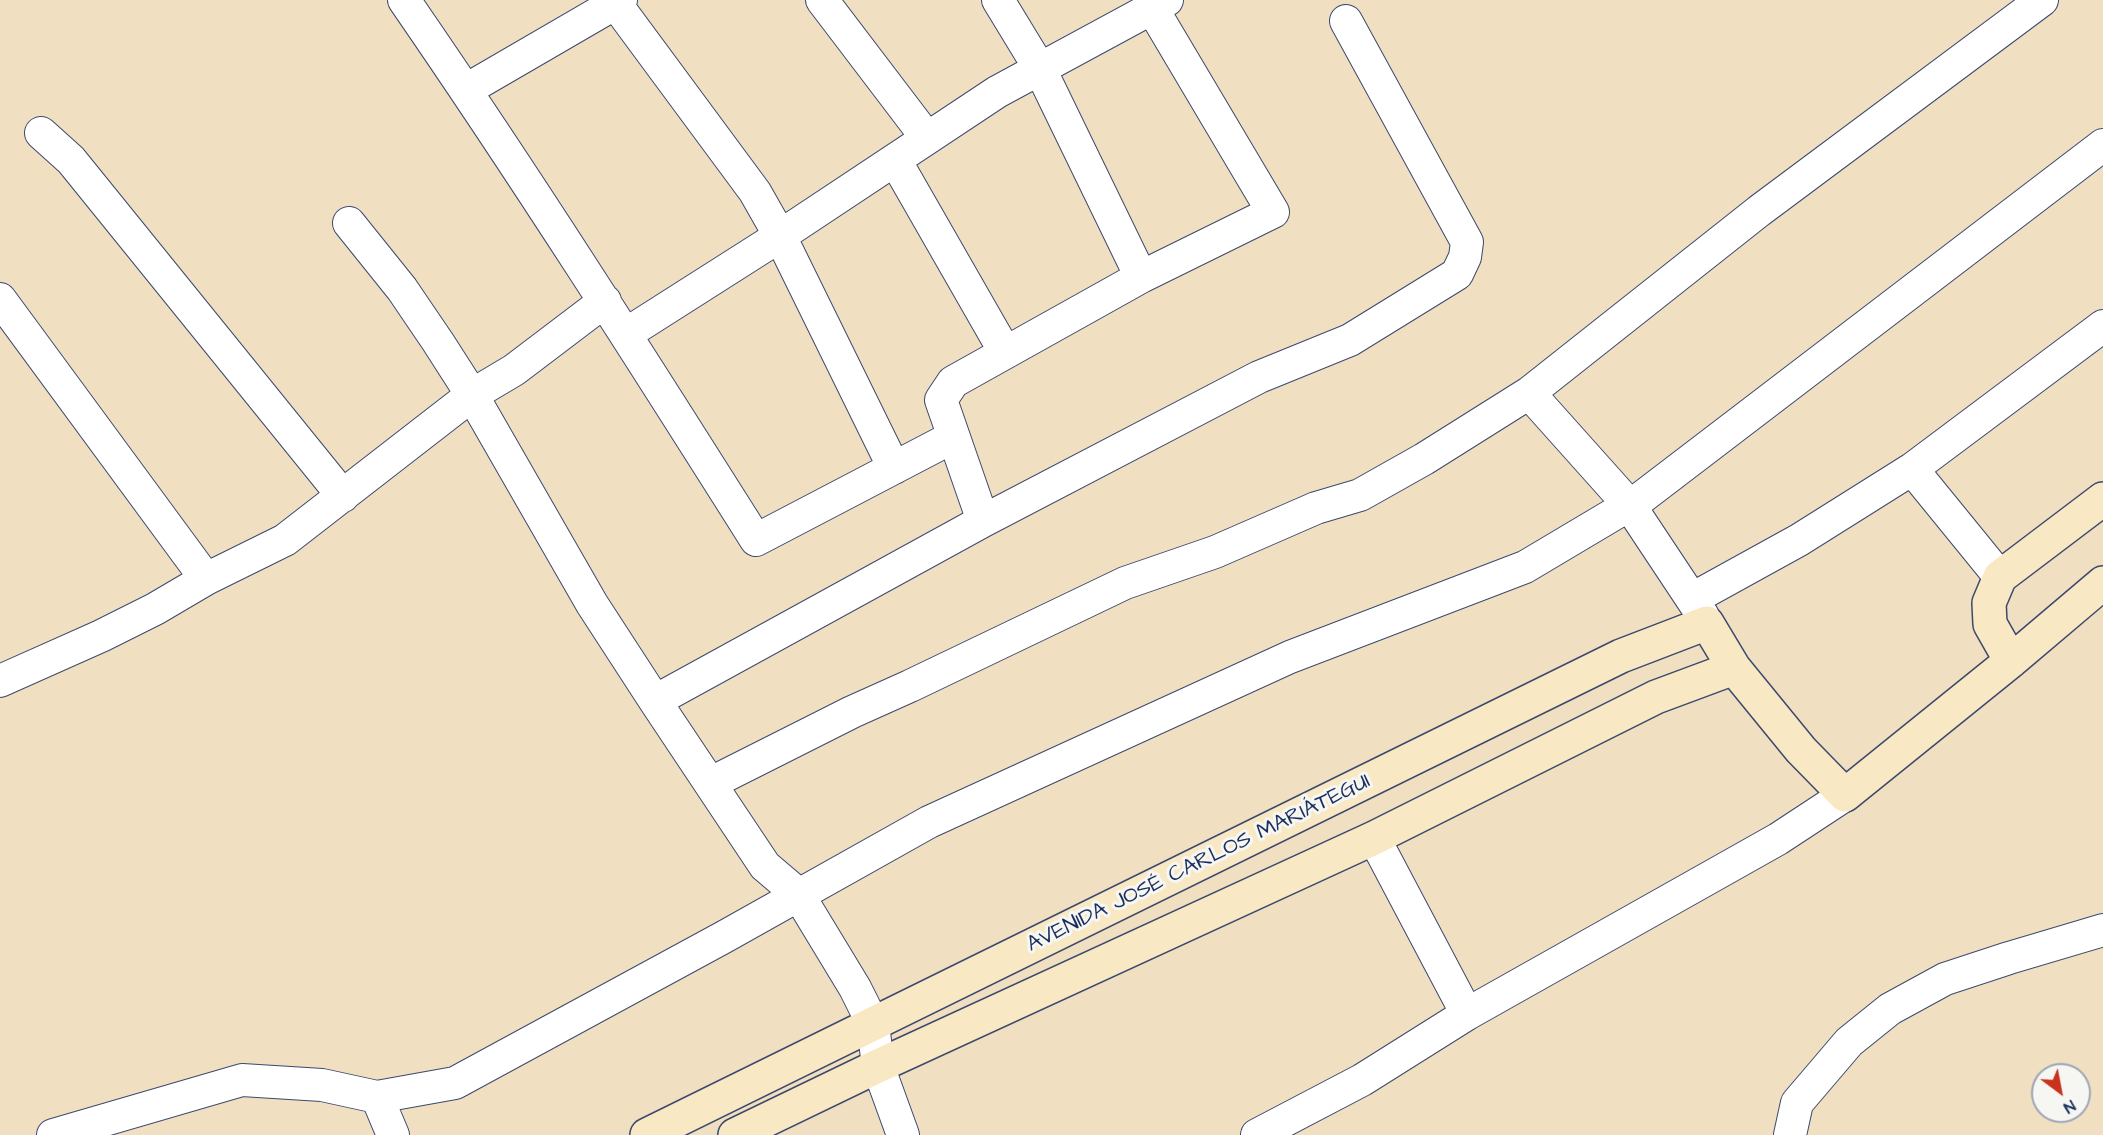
<!DOCTYPE html>
<meta charset="utf-8">
<style>
body{margin:0}
#map{position:relative;width:2103px;height:1135px;overflow:hidden;background:#f1dfc1;font-family:"Architects Daughter",sans-serif}
canvas{display:block}
.north{position:absolute;left:2031px;top:1063px;width:60px;height:60px;box-sizing:border-box;background:#f6f6f2;border:2px solid #9ea6b7;border-radius:50%;rotate:148deg;font-size:16px;font-weight:700;line-height:24px;text-align:center;color:#1b2f5e}
.north::after{content:'';display:block;margin:auto;width:21px;height:27px;background:#c8321e;clip-path:polygon(50% 0,100% 100%,50% 72%,0 100%)}
</style>
<div id="map">
<canvas width="2103" height="1135"></canvas>
<div class="north">N</div>
</div>
<script>
const ctx = document.querySelector('canvas').getContext('2d');
ctx.lineJoin = 'round';
function stroke(path, color, width, dash) { ctx.strokeStyle = color; ctx.lineWidth = width; ctx.lineCap = dash ? 'butt' : 'round'; ctx.setLineDash(dash || []); ctx.stroke(path); }
function drawText(font, color, halo, rows, align = 'center') {
  ctx.font = font + ' "Architects Daughter",sans-serif'; ctx.lineWidth = 6; ctx.setLineDash([]); ctx.textBaseline = 'middle'; ctx.strokeStyle = halo; ctx.fillStyle = color; for (const [text, x, y, turn = 0] of rows) {
    ctx.save(); ctx.translate(x, y); ctx.rotate((+turn || 0) * Math.PI / 180); ctx.textAlign = isNaN(turn) ? turn : align; if (halo) ctx.strokeText(text, 0, 0); ctx.fillText(text, 0, 0); ctx.restore();
  }
}
const street = new Path2D(`
 M404,0C526,177 641,358 756,540L953,437
 M613,0L755,192L780,236L894,468
 M822,0L927,138
 M998,0L1040,69L1141,277
 M466,90L621,0
 M41,133L71,160L343,496
 M895,160L1005,352
 M349,223L402,289L438,342L472,395L592,604L655,701L765,866L798,894L855,988L873,1024L878,1066L903,1135
 M0,299L206,579
 M626,334L780,236L997,92L1167,0
 M1529,393L1630,506L1703,616
 M1912,469L2000,577
 M983,521L941,400L953,382L1141,277L1273,212L1152,8
 M1692,599L1799,540L1912,469L2103,326
 M0,681L101,636L155,609L206,579L285,540L472,395L514,370L605,301
 M655,701L983,521L1259,377L1350,340L1457,274L1465,257L1467,242L1346,21
 M711,783L852,712L910,686L1125,583L1215,552L1316,508L1360,495L1424,459L1529,393L1759,211L2042,0
 M1374,838L1467,1014L1778,839L1845,795
 M377,1097L393,1135
 M53,1135L242,1080L322,1085L377,1097L455,1083L724,937L929,822L1290,657L1525,567L1641,498L2103,145
 M1257,1135L1362,1080L1467,1014
 M1790,1135L1797,1103L1849,1042L1890,1009L1945,979L2009,958L2103,930`);
const secondary = new Path2D(`
 M2011,661L1990,624L1989,603L2000,577L2103,499
 M647,1135L1621,656L1707,623L1734,668L1801,750L1845,795L2011,661L2103,583
 M735,1135L878,1066L1374,838L1656,697L1734,668`);
const streetNames = [
 ["AVENIDA JOSÉ CARLOS MARIÁTEGUI",1199,864,-26]
];
stroke(street, '#3b496d', 34);
stroke(secondary, '#3b496d', 36);
stroke(street, '#fff', 32);
stroke(secondary, '#f8e8c3', 33);
drawText('22px', '#1b2f5e', '#f6f6f2', streetNames);
</script>
